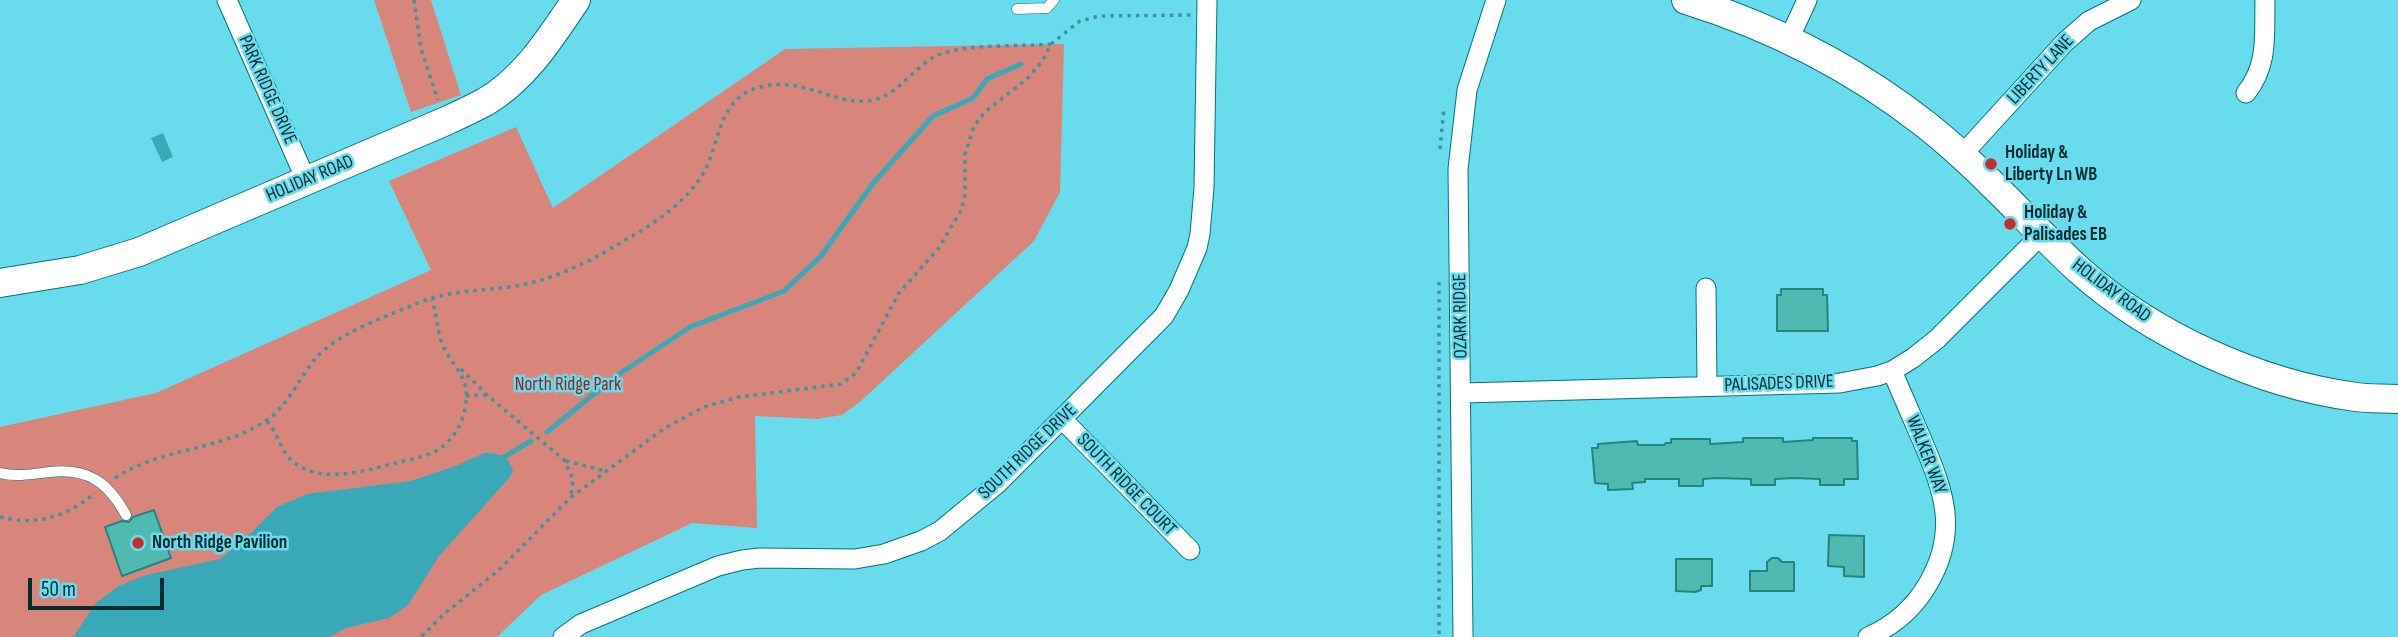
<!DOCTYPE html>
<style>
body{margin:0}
#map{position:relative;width:2398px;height:637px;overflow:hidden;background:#68dcec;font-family:"Sofia Sans Condensed",sans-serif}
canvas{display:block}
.scale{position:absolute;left:28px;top:578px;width:136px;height:32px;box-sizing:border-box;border:4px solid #042b30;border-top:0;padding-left:9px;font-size:21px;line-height:24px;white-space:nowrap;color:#042b30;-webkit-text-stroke:5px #68dcec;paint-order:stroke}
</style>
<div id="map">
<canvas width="2398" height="637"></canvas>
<div class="scale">50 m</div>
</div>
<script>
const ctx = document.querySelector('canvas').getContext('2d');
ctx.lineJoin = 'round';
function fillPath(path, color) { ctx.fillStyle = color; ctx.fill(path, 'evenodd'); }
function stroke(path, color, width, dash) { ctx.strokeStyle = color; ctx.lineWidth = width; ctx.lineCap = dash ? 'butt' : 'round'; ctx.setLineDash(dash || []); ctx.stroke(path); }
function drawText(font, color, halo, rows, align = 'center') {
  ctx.font = font + ' "Sofia Sans Condensed",sans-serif'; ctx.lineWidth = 5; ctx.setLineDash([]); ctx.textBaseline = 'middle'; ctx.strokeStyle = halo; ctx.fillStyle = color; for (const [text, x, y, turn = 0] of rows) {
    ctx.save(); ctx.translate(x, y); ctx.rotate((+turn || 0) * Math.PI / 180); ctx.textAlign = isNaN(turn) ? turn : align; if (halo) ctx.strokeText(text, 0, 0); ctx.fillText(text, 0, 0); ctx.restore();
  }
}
const green = new Path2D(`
 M374,0H431L461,95L411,112Z
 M1064,44L1060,192L1034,241L862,400L842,415L817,419L755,416L757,528L692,523L541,595L497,637H0V427L156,393L431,270L389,181L516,127L553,208L785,49Z`);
const water = new Path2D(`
 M163,133L173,157L162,162L151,138Z
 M484,453C499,453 507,455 513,470L510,477L439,556L408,605L389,618L346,628L330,637H73L96,603L117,587L142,576L220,559L242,542L277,507L307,494L411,481L458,465Z`);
const stream = new Path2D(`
 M547,432L616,376L690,327L784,291L821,256L874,182L933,116L973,98L987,79L1021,64
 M504,457L531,441`);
const building = new Path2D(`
 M1781,289H1823V295H1827L1828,331H1777V295H1781Z
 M1743,438H1783V442L1813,440V438H1852V441H1857L1858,479H1844V485H1820V479L1794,478L1775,479V485H1751V479L1716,478L1703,479V486H1679V479H1645V482L1632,483L1633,489L1608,490V484L1595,483L1592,448H1598V444L1637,441L1638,445H1664L1666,443H1671V439H1710V444L1743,442Z
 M154,510L171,558L122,576L105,527L122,521L129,522L133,517Z
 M1829,535L1864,536V577L1844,576V567L1828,566Z
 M1772,558H1778L1782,562H1794V591H1750V571H1767V562Z
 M1676,559H1712V586H1701V590L1695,592L1676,591Z`);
const path = new Path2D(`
 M414,0L421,49L438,100
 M1051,44L1080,21L1099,16L1191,15
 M1440,149L1444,108
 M1439,282V637
 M461,369L488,396L564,460L573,479L571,497
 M466,396L486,395
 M267,421C280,436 281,457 301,467C330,483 370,469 400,462C412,459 425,457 436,451C451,442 462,426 465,409C472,375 451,367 441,341C437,327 436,313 432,299
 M566,461L606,471
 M115,478C160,448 219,451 264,422C288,407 298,379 316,358C337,333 388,316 418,303C449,290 483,291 516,286C556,279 593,260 627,239C654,224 681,205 699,180C722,148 714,99 760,87C803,75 837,108 873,100C898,95 914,67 936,56C963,43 1019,47 1051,44L1043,60L1028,78L985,112L974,126L965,154V194L962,209L938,249L899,293L856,373L841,384L739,397L704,407L665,428L570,498L499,570L444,614L421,637
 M0,517C37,526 66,517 95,493`);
const lane = new Path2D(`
 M1017,9L1047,8L1054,0
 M0,473C17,477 33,474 50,472C88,468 108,482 126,515`);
const street = new Path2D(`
 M227,0L306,180
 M1789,39L1807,0
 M2246,93C2269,64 2264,35 2265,0
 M1962,155L2065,42L2089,21L2131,0
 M1706,288L1707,386
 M1462,393L1840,383L1877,376L1892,371L1913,358L1937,339L2042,234
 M1062,419L1190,550
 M563,637L581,624L718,566L742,560L760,558L855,559L884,554L921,541L940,531L997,484L1164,316L1179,290L1197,248L1200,234L1204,188L1207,0
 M1463,637L1458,169L1467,90L1496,0
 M1868,637C1893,626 1914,608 1928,584C1959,531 1944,492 1922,440C1912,417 1902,394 1892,371`);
const secondary = new Path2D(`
 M1686,0C1773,27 1853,68 1925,124C1981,168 2027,222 2079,270C2152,335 2258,384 2356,397C2369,399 2384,398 2398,399
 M0,283L80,270L139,252L446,121C459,115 472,109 485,102C525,79 551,37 576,0`);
const markers = [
 [1991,164,7,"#bf302b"],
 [2010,224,7,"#bf302b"],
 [138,543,7,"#bf302b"]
];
const streetNames = [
 ["LIBERTY LANE",2041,70,-47],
 ["PARK RIDGE DRIVE",267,90,66],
 ["HOLIDAY ROAD",310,179,-23],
 ["HOLIDAY ROAD",2111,291,37],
 ["OZARK RIDGE",1461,316,-91],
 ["PALISADES DRIVE",1779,384,-2],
 ["SOUTH RIDGE DRIVE",1028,452,-44],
 ["WALKER WAY",1926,455,69],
 ["SOUTH RIDGE COURT",1126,485,46]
];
const poiNames = [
 ["Holiday &",2005,153],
 ["Liberty Ln WB",2005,175],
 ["Holiday &",2024,213],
 ["Palisades EB",2024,235],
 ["North Ridge Pavilion",152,543]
];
const parkNames = [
 ["North Ridge Park",568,385]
];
fillPath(green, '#d8857b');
fillPath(water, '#3aa9b7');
stroke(stream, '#3aa9b7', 5);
fillPath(building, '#4ebab1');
stroke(building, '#26847d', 2);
stroke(lane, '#03727d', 11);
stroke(street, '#03727d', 21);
stroke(secondary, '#03727d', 30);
stroke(path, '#3f949f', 3.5, [3.5, 5]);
stroke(lane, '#fff', 10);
stroke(street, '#fff', 19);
stroke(secondary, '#fff', 28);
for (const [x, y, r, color] of markers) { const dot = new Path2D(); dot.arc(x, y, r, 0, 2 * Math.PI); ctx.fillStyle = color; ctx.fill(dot); stroke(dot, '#68dcec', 2.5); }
drawText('19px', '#042b30', '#68dcec', streetNames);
drawText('bold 19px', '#042b30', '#68dcec', poiNames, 'left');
drawText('19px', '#971f1c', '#68dcec', parkNames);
</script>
